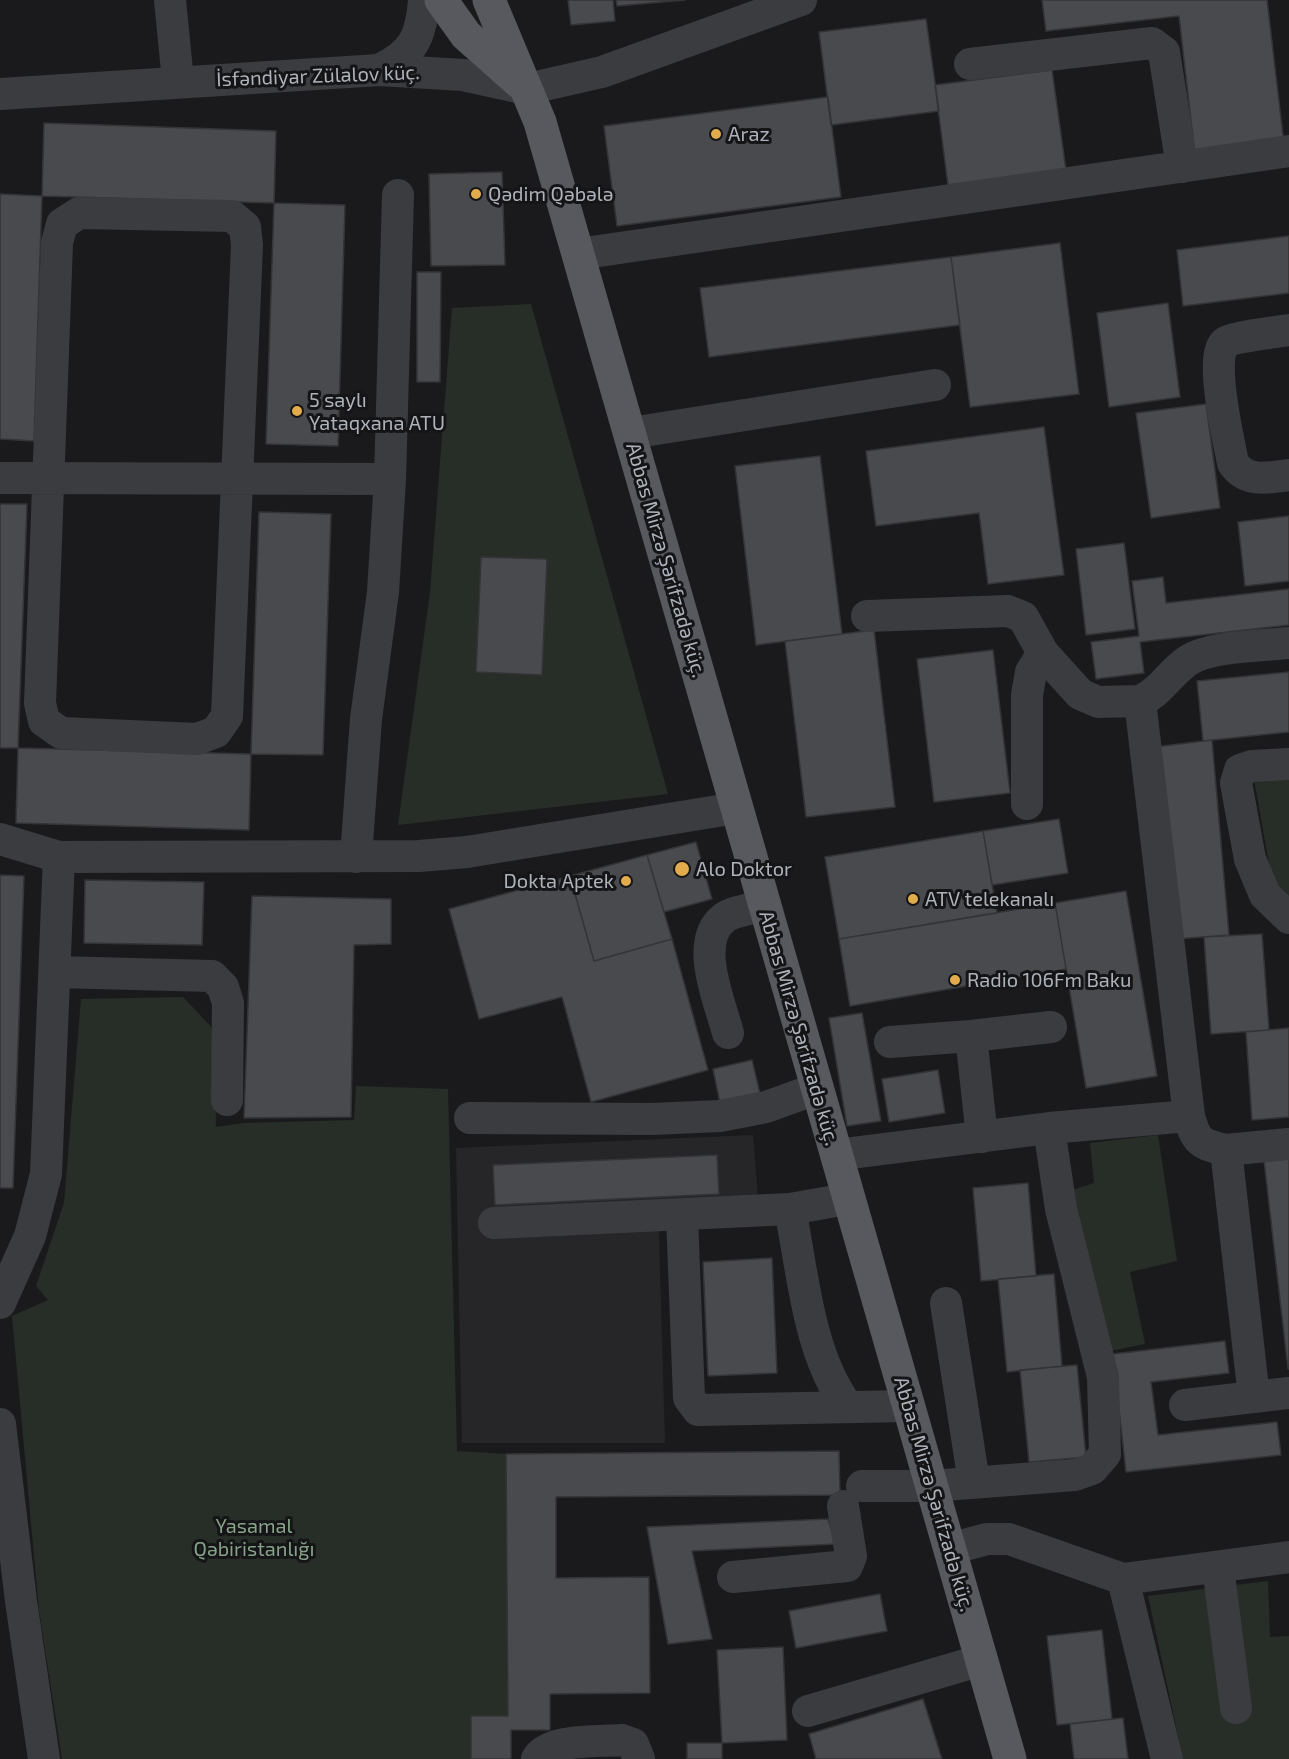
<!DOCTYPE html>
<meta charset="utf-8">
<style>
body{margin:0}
canvas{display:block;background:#1a1a1c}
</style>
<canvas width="1289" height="1759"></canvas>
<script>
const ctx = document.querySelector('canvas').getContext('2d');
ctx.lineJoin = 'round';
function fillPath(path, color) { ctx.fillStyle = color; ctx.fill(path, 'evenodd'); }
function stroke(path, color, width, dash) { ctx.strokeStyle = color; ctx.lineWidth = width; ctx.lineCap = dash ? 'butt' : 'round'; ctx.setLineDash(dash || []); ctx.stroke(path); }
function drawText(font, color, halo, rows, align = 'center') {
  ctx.font = font + ' "Exo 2",sans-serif'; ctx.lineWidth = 6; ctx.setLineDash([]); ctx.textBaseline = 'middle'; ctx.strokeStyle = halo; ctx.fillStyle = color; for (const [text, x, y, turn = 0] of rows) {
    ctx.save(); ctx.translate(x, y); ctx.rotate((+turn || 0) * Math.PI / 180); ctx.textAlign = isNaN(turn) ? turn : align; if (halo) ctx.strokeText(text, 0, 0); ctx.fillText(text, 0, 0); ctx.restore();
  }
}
const built = new Path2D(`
 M753,1135L758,1199L658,1205L665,1443H462L456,1148Z`);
const green = new Path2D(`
 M531,304L668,794L398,825L430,592L452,308Z
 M1289,776V909L1270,869L1254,779Z
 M183,997L214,1030L216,1127L244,1123L354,1120L356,1086L448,1089L457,1451L506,1454L508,1716H471V1759H62L39,1610L12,1316L48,1300L36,1286L64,1203L81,999Z
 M1158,1135L1177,1261L1130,1272L1145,1344L1110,1351L1069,1191L1094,1183L1090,1143Z
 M1268,1581L1270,1637L1289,1636V1759H1183L1148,1596Z`);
const building = new Path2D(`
 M568,0H613L615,21L571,25Z
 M616,0H685L617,6Z
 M1042,0H1267L1284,144L1195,155L1179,16L1046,31Z
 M926,19L939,111L831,125L819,32Z
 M1052,70L1066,170L948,185L935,85Z
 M828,97L841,197L617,226L604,126Z
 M44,123L276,131L274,203L42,196Z
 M502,172L505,265L431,266L429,174Z
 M0,194L42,196L34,441L0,439Z
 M274,203L345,205L338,446L266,444Z
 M1289,236V293L1183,306L1177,250Z
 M1060,243L1079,394L970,407L951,257Z
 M951,257L960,325L709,357L700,288Z
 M417,272H441L440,382H417Z
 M1168,303L1180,397L1109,407L1097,313Z
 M1206,404L1220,508L1151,518L1136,413Z
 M1044,427L1064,575L988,584L979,513L876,526L866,451Z
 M820,456L842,634L756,645L735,466Z
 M0,504H27L18,748H0Z
 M259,512L331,514L323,755L251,754Z
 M1289,516V581L1245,586L1238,522Z
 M1124,543L1135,629L1086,635L1076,549Z
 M481,557L547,559L542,675L476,672Z
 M1163,577L1166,603L1289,589V625L1140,642L1144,673L1096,679L1091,642L1139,636L1132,581Z
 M874,630L895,807L806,817L785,641Z
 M993,650L1010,793L934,802L917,659Z
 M1289,672V732L1203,741L1197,681Z
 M1212,740L1229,935L1175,939L1155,747Z
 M18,748L251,754L249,830L16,823Z
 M1059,819L1068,873L992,885L983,831Z
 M983,831L997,913L839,939L825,857Z
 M696,842L712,899L664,912L647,855Z
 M647,855L672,939L594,961L570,876Z
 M0,875L24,876L13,1188H0Z
 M570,876L594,961L672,939L708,1070L591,1102L562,997L479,1019L449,909Z
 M85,880L204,882L202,945L84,943Z
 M1126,891L1157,1076L1086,1088L1055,903Z
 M252,896L391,899V944L354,945L351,1117L244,1118Z
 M1055,903L1066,969L850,1006L839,939Z
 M1262,934L1269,1030L1211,1034L1204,937Z
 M862,1013L881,1121L847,1126L829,1018Z
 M1289,1028V1117L1252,1120L1246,1032Z
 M752,1060L761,1098L721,1108L713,1069Z
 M938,1070L945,1113L889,1122L882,1079Z
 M717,1155L719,1194L495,1205L493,1165Z
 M1289,1157V1369H1288L1264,1160Z
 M1028,1183L1036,1276L981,1281L973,1188Z
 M772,1258L777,1373L708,1376L703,1262Z
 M1054,1274L1062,1366L1007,1372L998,1279Z
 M1225,1341L1229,1373L1151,1382L1158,1435L1277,1422L1281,1455L1126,1472L1113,1354Z
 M1077,1365L1086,1457L1029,1462L1020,1370Z
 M839,1451L840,1495L556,1497V1578L649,1577L650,1693L550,1694V1730H511V1759H471V1716H508L506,1454Z
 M828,1519L836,1544L692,1551L712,1639L668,1644L647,1527Z
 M880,1594L887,1631L796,1648L789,1611Z
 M1102,1630L1112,1719L1057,1725L1047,1636Z
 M783,1647L787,1740L722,1743L717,1650Z
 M923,1699L942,1759H816L809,1734Z
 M1123,1718L1128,1759H1074L1070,1724Z
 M687,1743H722V1759H687Z`);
const minor = new Path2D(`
 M170,0L178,81
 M970,64L1152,43L1164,52L1182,167
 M379,70C413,54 421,38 424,0
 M0,94L379,70L463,75L527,89L602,72L801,0
 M79,213L232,216L245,227L247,245L227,716L216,732L197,739L61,733L44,721L40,703L57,243L62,224Z
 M578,254L1289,151
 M1289,330C1276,332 1234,337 1226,342C1208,353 1229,442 1233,463C1246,483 1268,478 1289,475
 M631,433L935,385
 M0,478L390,479
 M867,616L1008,611L1023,617L1043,653L1080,694L1098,702L1140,701L1189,1116C1196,1142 1200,1144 1226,1150L1254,1397
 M1140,701C1161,692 1170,672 1189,660C1211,646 1262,646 1289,643
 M1289,764L1252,766L1240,770L1236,783L1250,859L1265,895L1289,918
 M1027,804V695L1031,672L1043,653
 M0,839L59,857L419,856L467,852L736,808
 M356,857L366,719L383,592L390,479L398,195
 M56,972L212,976L223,987L228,1003L227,1100
 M728,1033C720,1002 693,942 724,918C733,911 753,909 764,906
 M971,1036L1051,1027
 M890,1042L971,1036L982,1137
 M470,1118L652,1119L720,1116L766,1107L816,1089
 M1226,1150L1289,1144
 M836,1155L1049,1128L1189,1116
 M790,1209C803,1273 808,1354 848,1407
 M682,1216L689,1398L698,1410L908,1406
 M494,1223L790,1209L847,1199
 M0,1303L30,1236L46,1174L59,857
 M946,1303L974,1482
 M1185,1405L1289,1393
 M0,1424L21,1601L44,1759
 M862,1486H931L1075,1475L1092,1469L1105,1454L1103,1377L1061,1209L1049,1128
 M950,1549L987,1539H1009L1123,1579L1289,1557
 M1218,1567L1236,1708
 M733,1577L847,1566L851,1556L843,1506
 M1123,1579L1167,1759
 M808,1711L982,1660
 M537,1759C548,1738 600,1742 622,1740L633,1744L639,1759`);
const major = new Path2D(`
 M441,0L466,35L519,82
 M489,0L540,122L1010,1759`);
const markers = [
 [716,134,6,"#e2ab4b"],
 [476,194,6,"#e2ab4b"],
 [297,411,6,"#e2ab4b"],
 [682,869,8,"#e2ab4b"],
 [626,881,6,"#e2ab4b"],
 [913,899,6,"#e2ab4b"],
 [955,980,6,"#e2ab4b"]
];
const streetNames = [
 ["İsfəndiyar Zülalov küç.",318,76,-2],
 ["Abbas Mirzə Şərifzadə küç.",666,560,74],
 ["Abbas Mirzə Şərifzadə küç.",799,1028,74],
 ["Abbas Mirzə Şərifzadə küç.",934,1494,74]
];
const poiNames = [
 ["Araz",728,134],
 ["Qədim Qəbələ",488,194],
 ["5 saylı",309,400],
 ["Yataqxana ATU",309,423],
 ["Alo Doktor",696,869],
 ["Dokta Aptek",614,881,"right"],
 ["ATV telekanalı",925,899],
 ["Radio 106Fm Baku",967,980]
];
const parkNames = [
 ["Yasamal",254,1526],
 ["Qəbiristanlığı",254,1549]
];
fillPath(built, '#262628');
fillPath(green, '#262e27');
fillPath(building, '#494a4e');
stroke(building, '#343437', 1.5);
stroke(minor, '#3b3c40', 32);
stroke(major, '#57595f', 33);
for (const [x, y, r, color] of markers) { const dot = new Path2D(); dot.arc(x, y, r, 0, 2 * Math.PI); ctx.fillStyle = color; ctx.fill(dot); stroke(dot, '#151517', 2); }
drawText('20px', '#adb2ba', '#151517', streetNames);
drawText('20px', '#adb2ba', '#151517', poiNames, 'left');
drawText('20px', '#86a387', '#151517', parkNames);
</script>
